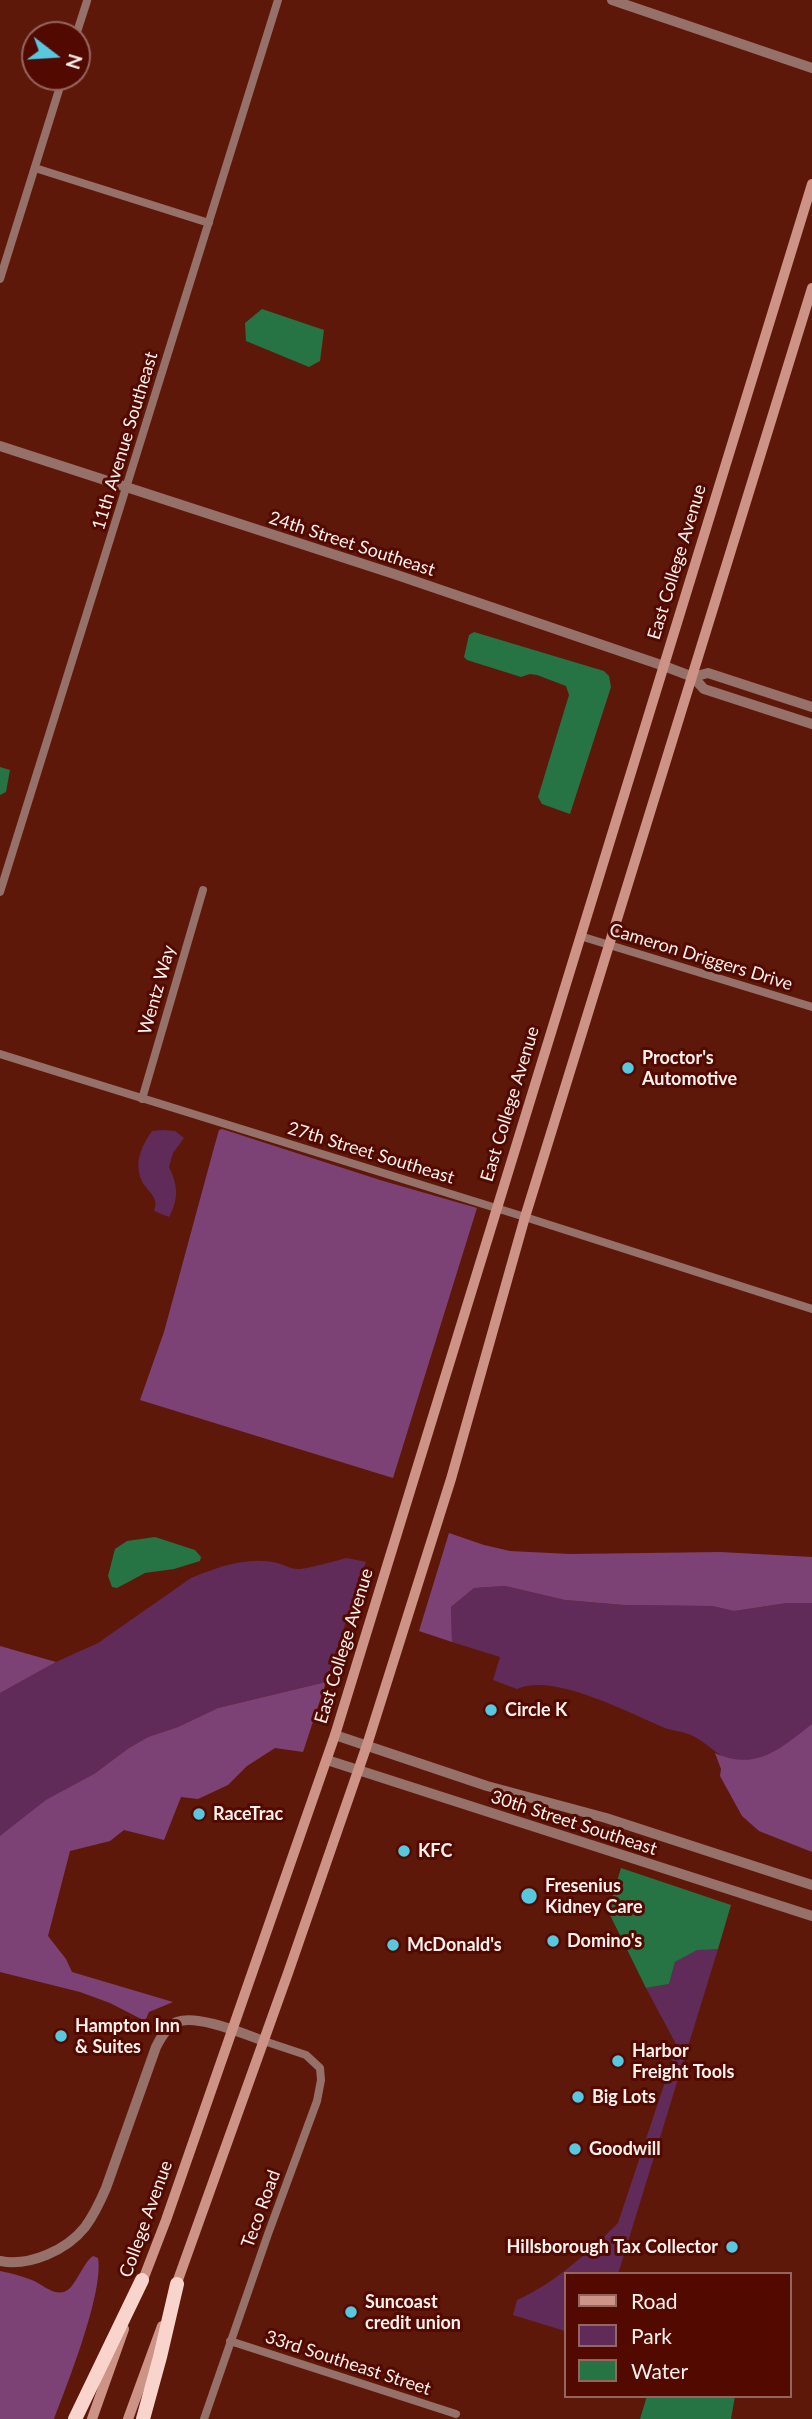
<!DOCTYPE html>
<style>
body{margin:0}
#map{position:relative;width:812px;height:2419px;overflow:hidden;background:#5e180a;font-family:Lato,sans-serif}
canvas{display:block}
.legend{position:absolute;left:564px;top:2272px;width:228px;height:126px;box-sizing:border-box;background:#520a00;border:2px solid #95665f;margin:0;padding:9px 12px;list-style:none;font-size:21px;color:#faf0ee}
.legend li{display:flex;align-items:center;gap:14px;height:35px}
.legend b{width:35px;border:2px solid #95665f}
.north{position:absolute;left:21px;top:21px;width:70px;height:70px;box-sizing:border-box;background:#520a00;border:2px solid #95665f;border-radius:50%;rotate:107deg;font-size:19px;font-weight:700;line-height:28px;text-align:center;color:#faf0ee}
.north::after{content:'';display:block;margin:auto;width:24px;height:32px;background:#56c9e0;clip-path:polygon(50% 0,100% 100%,50% 72%,0 100%)}
</style>
<div id="map">
<canvas width="812" height="2419"></canvas>
<ul class="legend">
<li><b style="height:9px;background:#cc9386"></b>Road</li>
<li><b style="height:19px;background:#602b59"></b>Park</li>
<li><b style="height:19px;background:#267344"></b>Water</li>
</ul>
<div class="north">N</div>
</div>
<script>
const ctx = document.querySelector('canvas').getContext('2d');
ctx.lineJoin = 'round';
function fillPath(path, color) { ctx.fillStyle = color; ctx.fill(path, 'evenodd'); }
function stroke(path, color, width, dash) { ctx.strokeStyle = color; ctx.lineWidth = width; ctx.lineCap = dash ? 'butt' : 'round'; ctx.setLineDash(dash || []); ctx.stroke(path); }
function drawText(font, color, halo, rows, align = 'center') {
  ctx.font = font + ' Lato,sans-serif'; ctx.lineWidth = 6; ctx.setLineDash([]); ctx.textBaseline = 'middle'; ctx.strokeStyle = halo; ctx.fillStyle = color; for (const [text, x, y, turn = 0] of rows) {
    ctx.save(); ctx.translate(x, y); ctx.rotate((+turn || 0) * Math.PI / 180); ctx.textAlign = isNaN(turn) ? turn : align; if (halo) ctx.strokeText(text, 0, 0); ctx.fillText(text, 0, 0); ctx.restore();
  }
}
const green = new Path2D(`
 M163,1130L175,1131L184,1138L173,1153L169,1167C178,1186 179,1198 169,1217L154,1211C159,1197 150,1194 143,1183C133,1164 141,1147 152,1131Z
 M347,1558L366,1562L326,1682L218,1708L178,1727L148,1737L129,1748L94,1774L0,1836V1693L56,1662L98,1643L191,1578C218,1567 248,1556 277,1563C285,1565 290,1569 298,1569C308,1569 334,1561 347,1558Z
 M505,1586L565,1600L624,1605L712,1606L734,1611L787,1603H812V1724C797,1736 778,1755 758,1759C720,1767 718,1748 691,1735C682,1731 673,1731 665,1728C631,1714 553,1672 517,1689L493,1680L500,1657L452,1642L451,1607L474,1588Z
 M697,1949H718L618,2274H565V2331L513,2315L517,2300C555,2283 589,2252 618,2223L677,2046L646,1988L669,1984L675,1962Z`);
const forest = new Path2D(`
 M222,1129L380,1180L477,1208L393,1478L140,1400L164,1332L215,1144L219,1130Z
 M449,1533L484,1545L510,1551L570,1554L720,1552L812,1557V1603H787L734,1611L712,1606L624,1605L565,1600L505,1586L474,1588L451,1607L452,1642L419,1631Z
 M0,1646L56,1662L0,1693Z
 M326,1682L303,1752L275,1748L247,1766L228,1785L198,1799L181,1797L164,1840L124,1830L110,1841L70,1851L48,1936L66,1959L72,1972L173,2002L149,2012L145,2021L110,2003L80,1992L0,1972V1836L46,1800L94,1774L129,1748L148,1737L178,1727L218,1708Z
 M812,1724V1852L759,1831L742,1816L720,1776L721,1769L715,1753C757,1772 781,1748 812,1724Z
 M93,2256L98,2258C104,2292 67,2385 54,2419H0V2271C11,2273 21,2276 32,2280C44,2285 59,2301 71,2287C78,2279 85,2261 93,2256Z`);
const water = new Path2D(`
 M262,309L324,330L320,361L309,367L246,341L245,323Z
 M474,632L604,671L609,676L611,687L570,814L542,804L538,797L569,695L566,686L537,675L530,674L521,677L467,660L464,657L469,635Z
 M0,767L10,770L6,792L0,795Z
 M155,1537L195,1550L201,1557L200,1561L174,1569L145,1573L117,1588L112,1587L108,1576L115,1549L127,1541Z
 M621,1868L731,1905L718,1949L697,1950L675,1962L669,1984L646,1988L608,1911Z
 M647,2396H735L731,2419H640Z`);
const minor = new Path2D(`
 M76,35L87,1
 M35,168L209,223
 M0,279L63,77
 M0,892L278,0
 M580,936L812,1007
 M0,1054L525,1217L812,1309
 M142,1099L203,890
 M230,2341L456,2414
 M204,2419L268,2234L317,2101L321,2080L320,2068L306,2055L264,2041`);
const tertiary = new Path2D(`
 M612,0L812,68
 M0,446L394,574L664,666L693,677L704,689L812,724
 M693,677L708,673L812,707
 M335,1735L487,1786L606,1818L812,1885
 M327,1760L812,1916
 M0,2261C29,2267 67,2250 85,2227C94,2215 100,2202 106,2188L156,2047C161,2037 167,2026 177,2022C197,2014 244,2034 264,2041`);
const secondary = new Path2D(`
 M141,2285L166,2220L335,1735L812,184
 M174,2291L288,1973L367,1745L451,1479L525,1217L812,288
 M92,2419L124,2329
 M128,2419L162,2326`);
const motorway = new Path2D(`
 M75,2419L142,2280
 M143,2419L160,2357L177,2284`);
const markers = [
 [628,1068,7,"#56c9e0"],
 [491,1710,7,"#56c9e0"],
 [199,1814,7,"#56c9e0"],
 [404,1851,7,"#56c9e0"],
 [529,1896,9,"#56c9e0"],
 [553,1941,7,"#56c9e0"],
 [393,1945,7,"#56c9e0"],
 [61,2036,7,"#56c9e0"],
 [618,2061,7,"#56c9e0"],
 [578,2097,7,"#56c9e0"],
 [575,2149,7,"#56c9e0"],
 [732,2247,7,"#56c9e0"],
 [351,2312,7,"#56c9e0"]
];
const streetNames = [
 ["11th Avenue Southeast",125,441,-73],
 ["24th Street Southeast",352,544,18],
 ["East College Avenue",677,562,-73],
 ["Cameron Driggers Drive",701,957,17],
 ["Wentz Way",157,990,-74],
 ["East College Avenue",510,1104,-73],
 ["27th Street Southeast",371,1153,17],
 ["East College Avenue",344,1646,-73],
 ["30th Street Southeast",574,1823,18],
 ["Teco Road",261,2209,-70],
 ["College Avenue",146,2219,-70],
 ["33rd Southeast Street",348,2363,18]
];
const poiNames = [
 ["Proctor's",642,1058],
 ["Automotive",642,1079],
 ["Circle K",505,1710],
 ["RaceTrac",213,1814],
 ["KFC",418,1851],
 ["Fresenius",545,1886],
 ["Kidney Care",545,1907],
 ["Domino's",567,1941],
 ["McDonald's",407,1945],
 ["Hampton Inn",75,2026],
 ["& Suites",75,2047],
 ["Harbor",632,2051],
 ["Freight Tools",632,2072],
 ["Big Lots",592,2097],
 ["Goodwill",589,2149],
 ["Hillsborough Tax Collector",718,2247,"right"],
 ["Suncoast",365,2302],
 ["credit union",365,2323]
];
fillPath(green, '#602b59');
fillPath(forest, '#7d4275');
fillPath(water, '#267344');
stroke(minor, '#957169', 8);
stroke(tertiary, '#957169', 10);
stroke(secondary, '#cc9386', 10);
stroke(motorway, '#f9d4cc', 14);
for (const [x, y, r, color] of markers) { const dot = new Path2D(); dot.arc(x, y, r, 0, 2 * Math.PI); ctx.fillStyle = color; ctx.fill(dot); stroke(dot, '#520a00', 2.5); }
drawText('18px', '#faf0ee', '#520a00', streetNames);
drawText('bold 18px', '#faf0ee', '#520a00', poiNames, 'left');
</script>
